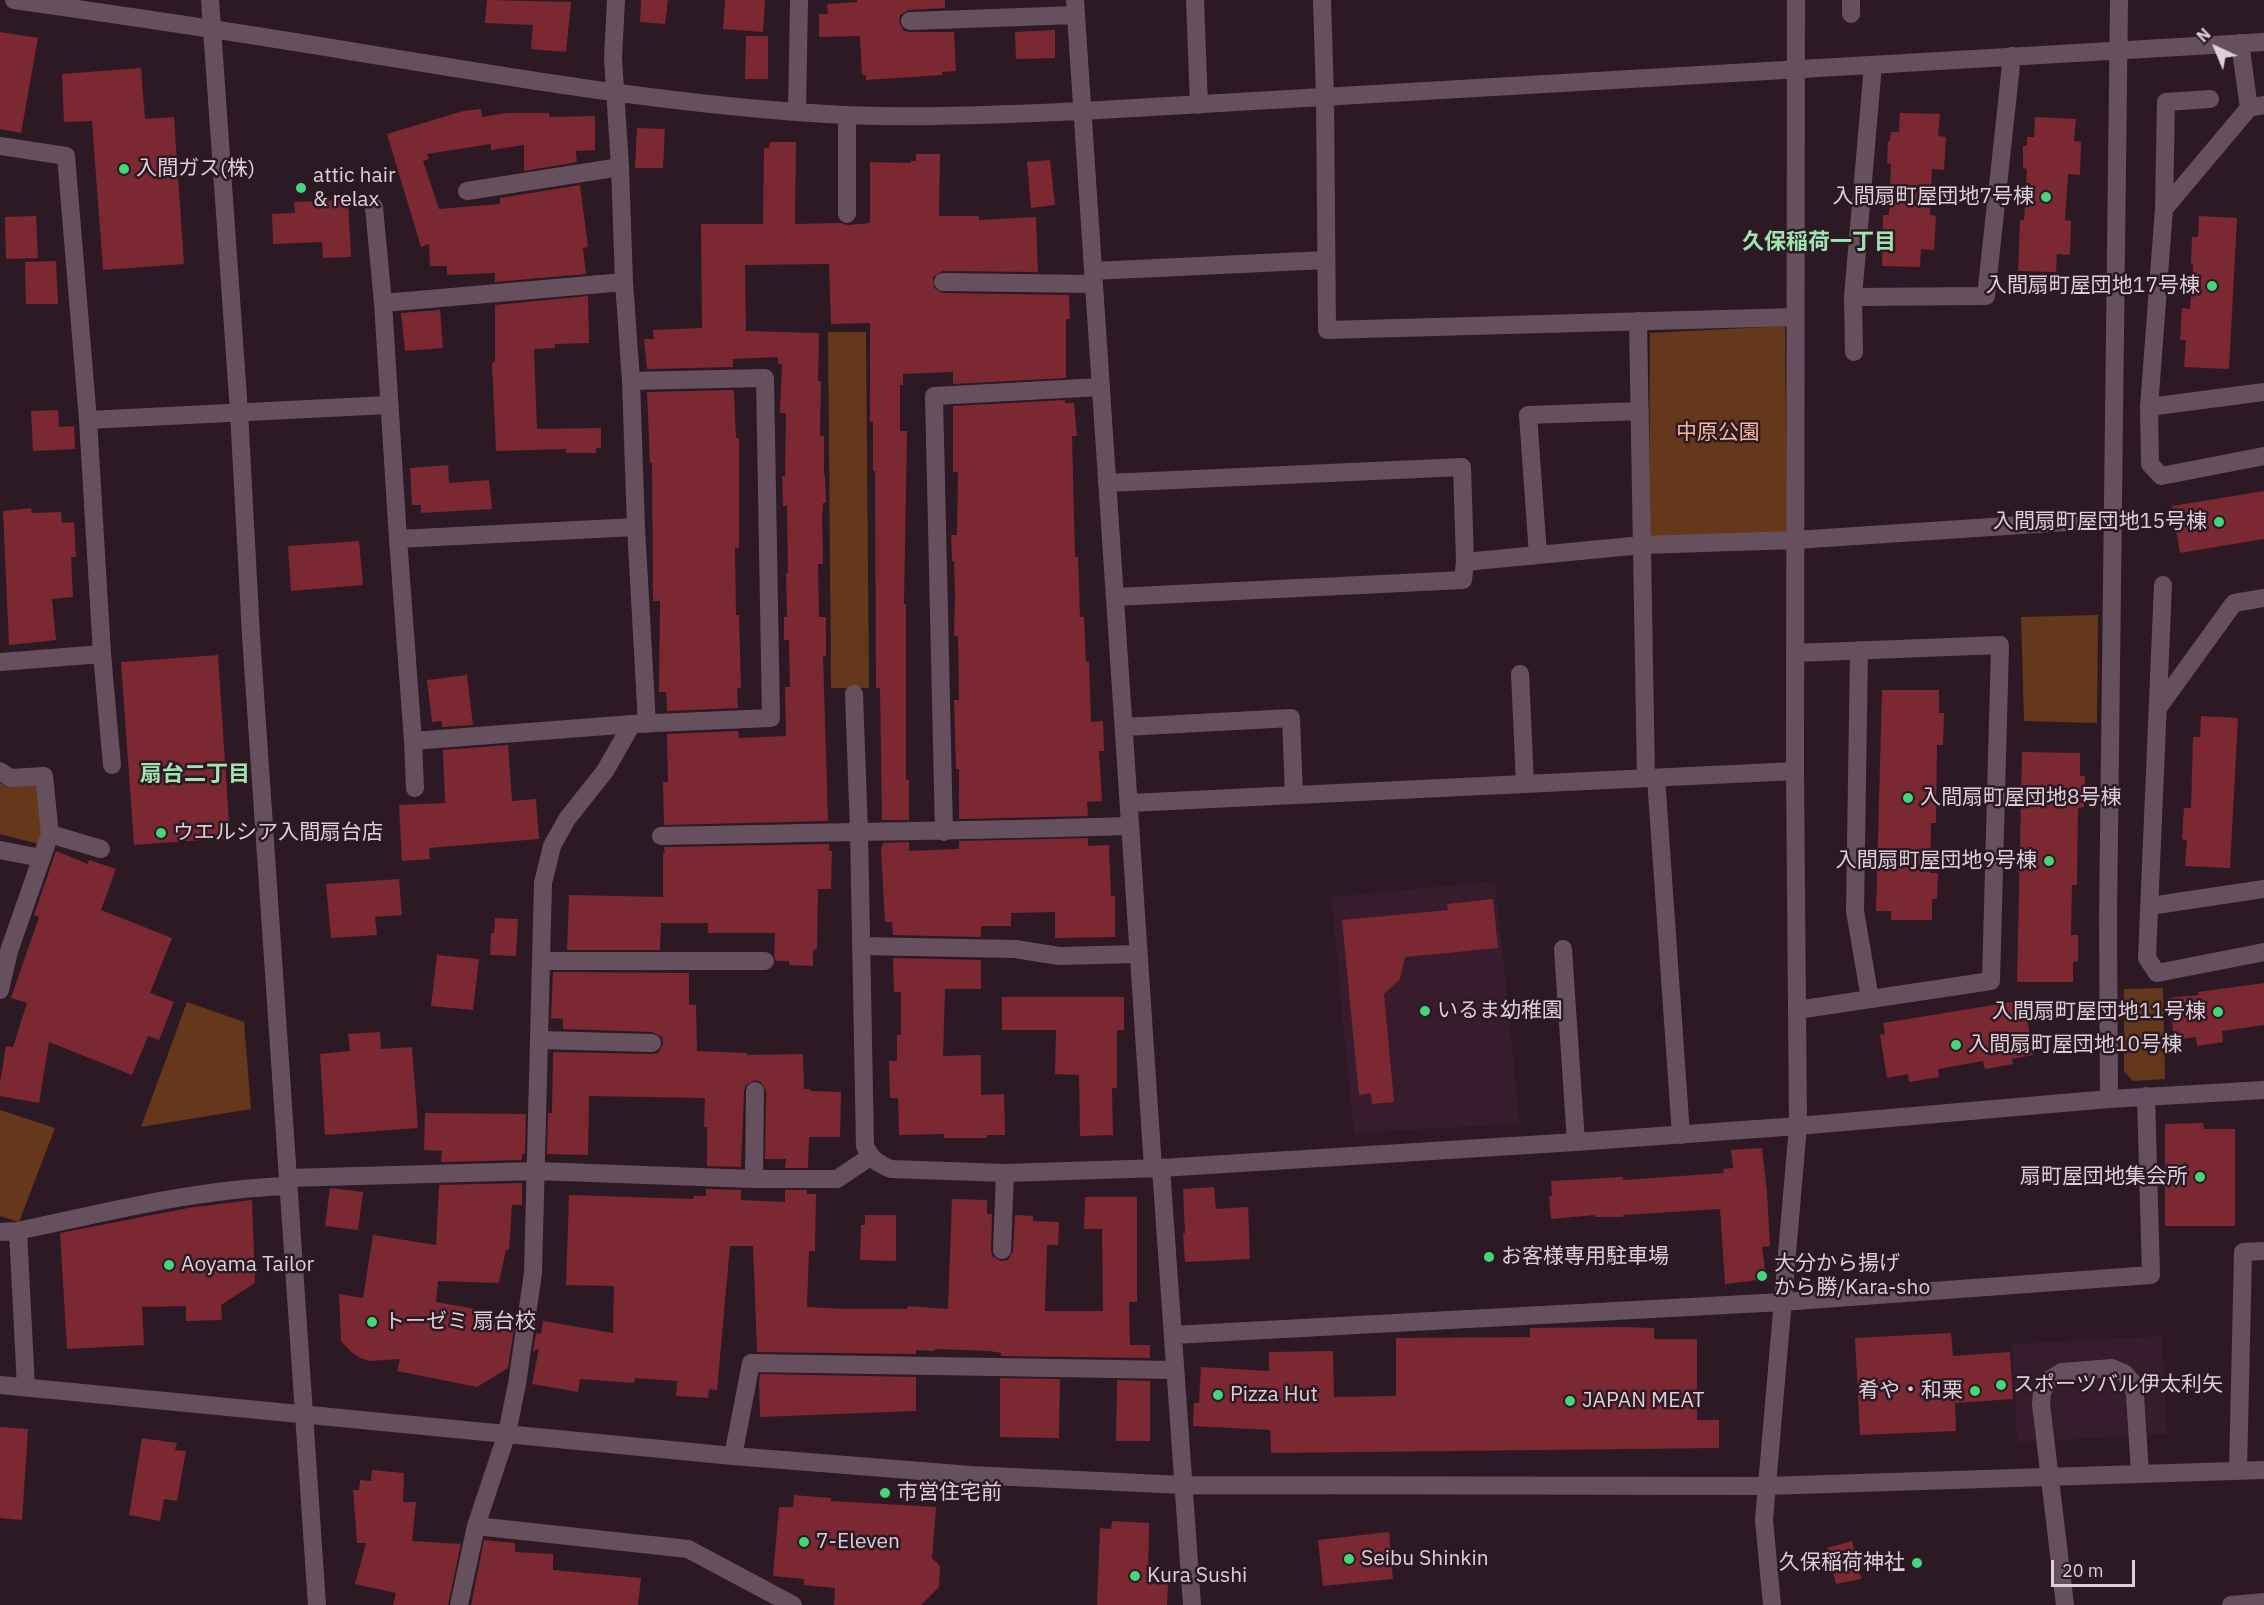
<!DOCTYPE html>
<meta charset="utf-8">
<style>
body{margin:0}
#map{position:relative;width:2264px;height:1605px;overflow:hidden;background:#2c1924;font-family:"IBM Plex Sans",sans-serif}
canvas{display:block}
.north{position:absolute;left:2186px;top:18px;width:60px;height:60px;-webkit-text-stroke:4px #2c1924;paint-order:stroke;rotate:316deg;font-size:16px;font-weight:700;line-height:24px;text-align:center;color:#ddcfd7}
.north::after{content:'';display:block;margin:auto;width:21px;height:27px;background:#ddcfd7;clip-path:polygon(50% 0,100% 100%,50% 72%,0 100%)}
.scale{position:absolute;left:2051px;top:1560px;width:84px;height:27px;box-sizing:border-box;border:3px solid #ddcfd7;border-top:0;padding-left:8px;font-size:18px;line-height:21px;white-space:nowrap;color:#ddcfd7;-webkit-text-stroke:4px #2c1924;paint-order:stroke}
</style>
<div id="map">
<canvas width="2264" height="1605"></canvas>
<div class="north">N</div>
<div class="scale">20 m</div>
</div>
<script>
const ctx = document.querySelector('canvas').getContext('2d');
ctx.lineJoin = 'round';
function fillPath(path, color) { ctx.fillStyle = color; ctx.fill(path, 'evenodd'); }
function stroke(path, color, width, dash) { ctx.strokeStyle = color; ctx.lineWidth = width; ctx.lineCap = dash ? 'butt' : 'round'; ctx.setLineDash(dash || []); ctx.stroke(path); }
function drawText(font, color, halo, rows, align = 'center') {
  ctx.font = font + ' "IBM Plex Sans","Noto Sans JP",sans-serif'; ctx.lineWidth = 5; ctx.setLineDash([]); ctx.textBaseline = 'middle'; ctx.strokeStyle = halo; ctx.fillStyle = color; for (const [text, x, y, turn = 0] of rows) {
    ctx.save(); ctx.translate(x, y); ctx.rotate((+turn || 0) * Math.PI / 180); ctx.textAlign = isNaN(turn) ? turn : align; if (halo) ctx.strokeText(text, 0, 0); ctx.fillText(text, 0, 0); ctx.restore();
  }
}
const built = new Path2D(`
 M1495,881L1520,1124L1354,1133L1331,897Z
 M2162,1336L2167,1434L2017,1442L2012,1344Z`);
const green = new Path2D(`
 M1785,326L1787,532L1649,537L1650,333Z
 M828,332H866L869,688H831Z
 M2098,615L2097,723L2024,721L2021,617Z
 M0,783L7,787L36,784L43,834L38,844L0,834Z
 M2163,988L2165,1079L2133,1081L2124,1071V989Z
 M187,1002L244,1022L251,1109L141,1127Z
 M0,1110L55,1128L19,1222L0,1216Z`);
const building = new Path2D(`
 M487,0L571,2L566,52L531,49L533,25L485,23Z
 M641,0H668L665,24L640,22Z
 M725,0H765L763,32L723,29Z
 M857,0H945V8L909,10L900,15L899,22L904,31L910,32H954L956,71L942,72V75L866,80V75H862L860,36L819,37V14H828L827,4L857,2Z
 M1055,30V58L1016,59L1015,32Z
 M0,32L38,38L21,133L0,129Z
 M746,36H768V79H745Z
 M141,68L145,119L174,117L184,264L103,270L92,121L64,122L62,74Z
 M481,109L482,117L506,113H549V117L595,116V150L576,151L577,162L524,171V145L491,150V144L427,154L429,159L423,161L439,209L500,204V198L580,185L588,247L583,248L586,274L495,282V273L447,275V266H430L429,244L421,247L387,134L463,111Z
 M1900,113L1940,114L1938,136L1946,137L1944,170L1932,169L1930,215L1936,216L1934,250L1921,249L1920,267L1882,266L1883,215H1889L1891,164L1887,163L1888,141H1890L1891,132H1899Z
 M2035,117L2076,119L2074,141L2081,142L2080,175L2068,174L2065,220L2071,221L2070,255L2057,254L2056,272L2018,271L2020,220H2024L2027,169L2023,168V146H2027V137H2034Z
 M637,128L665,129L663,168H635Z
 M770,142H796L795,224L841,223L848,225L870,223V162L911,163V161H916V154H940L939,216H979V220L1036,217L1038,272L943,271L933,277L934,288L943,293L1069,295L1070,319H1066V378L953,384V372L903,374V385H900V431H907L904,604H906V780H909V820H882L880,688H876L875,471H873V421L870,422V323L831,324L829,264L745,265L746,331L819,333L818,381H821L820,436H824V475H825L826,503H823L822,518L823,564H818L819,617H826V656H823L828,821L664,825L663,782H668L667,734L738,731L739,738L786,736L785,687H790L789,640H784V617H787L786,573H788L787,506H783L782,476H785L786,413H780L782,364H778V357L733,359V367L647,369L644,339H654L653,330L702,328L701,224H763L764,148H769Z
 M1050,160L1055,205L1031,208L1027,162Z
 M348,200L351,257L323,258L322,242L273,244L272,214L295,213L294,202Z
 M36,216L38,258L6,259L5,217Z
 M2199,216L2237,218L2229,369L2184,367L2186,340H2180L2182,308L2190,309L2193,264H2191L2192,237H2198Z
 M56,261L58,304H26L25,262Z
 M588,296L589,343L555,344V348L534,349L537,429L601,428V448H596V453H566V449L496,451L492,363L495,362V305Z
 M440,310L443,348L405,351L401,313Z
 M734,390L736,438H739V548H735L736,615H739L741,688H737L738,708L667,711L666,692H659L660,601H653L652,463H650L647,392Z
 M1065,400V403H1074L1077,436H1072L1075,557H1078L1080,617H1084L1086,662L1089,661L1091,722L1103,721L1104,751H1099L1102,801L1087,802L1088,816L959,819V769H956L954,700H959L958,636H954L955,595L954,561H952L951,535H957L958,472H953V406Z
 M58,410L59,427L74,426L75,449L33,451L31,411Z
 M448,465L449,483L489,480L492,509L421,513V505H412L410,468Z
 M2264,491V539L2180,553L2172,506Z
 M31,508L32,513L61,512L62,523L74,522L76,557H71L73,597L52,599L56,640L9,645L3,511Z
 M359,541L363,585L291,591L288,546Z
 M218,655L230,838L134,845L121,662Z
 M467,675L473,725L442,727V721L432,722L427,680Z
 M1882,690H1939V713H1944L1943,745H1937L1936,823H1931L1930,873H1938L1937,899H1932V920H1891V911H1876Z
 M2201,716L2238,718L2230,868L2185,866L2187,840L2182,839L2184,808H2191L2193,737H2200Z
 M508,745L512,801L536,799L539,839L429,848L430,859L402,861L399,805L445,803L443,750Z
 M2022,752L2080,753V776H2085L2084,807L2078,808L2077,885H2072L2071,935H2078V961L2073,962V982H2017Z
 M1088,838V846L1109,845L1111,896H1115V937L1055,938V912L1011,913V926H981V937L893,935L892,922H885L881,850L883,843L909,842V851L959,849V841Z
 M829,844V851H832L831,889H818L817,949L813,950V966L789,965V961H776L774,955L775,933H708V923H661L660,950H567L569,895L663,897V853H665L664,847Z
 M56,851L88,864L89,860L116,869L101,910L172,938L150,993L174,1002L159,1040L148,1036L132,1075L49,1042L39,1103L0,1096V1083L6,1046L13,1047L27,1003L11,998L39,917L34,915Z
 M399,879L402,915L375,917L377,935L331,938L326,884Z
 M1493,899L1498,948L1405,957L1400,979L1384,994L1394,1102L1372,1104L1371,1093L1359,1095L1342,920L1448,910L1447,904Z
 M495,918L518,919L516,956L490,955L491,933H494Z
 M437,955L479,959L473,1010L431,1006Z
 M893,958L981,960V989H945L943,1056L981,1055V1095L1004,1094L1005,1135H987V1138H944V1134L899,1135L898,1098H890L889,1061H897V1035H901V992H894Z
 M553,972L689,973V1005H696L697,1051L747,1053V1055L803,1054L804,1089H810V1091L841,1092L840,1137H809L808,1168H785L786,1159H765L766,1091L761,1082L755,1080L746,1085L744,1091L741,1167L707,1166V1127H704L705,1098L589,1096L588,1155L547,1154L548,1113H552L553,1052L652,1054L658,1053L663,1044L662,1037L652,1032L563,1029V1019L551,1018Z
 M2264,983V1025L2222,1031L2223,1042L2197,1046L2196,1037L2174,1040L2169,998L2199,995L2198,992Z
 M1002,997H1124V1030H1117V1088H1112L1113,1135L1080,1136L1079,1075L1055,1074L1056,1030H1002Z
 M2024,1000L2033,1055L2012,1059L2013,1064L1985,1069L1983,1061L1938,1069L1939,1077L1909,1082L1908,1074L1887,1078L1880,1035L1885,1034L1883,1023Z
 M380,1032L381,1049L412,1047L418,1128L325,1135L320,1054L350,1051L348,1034Z
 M425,1113L526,1114L525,1154H522V1160L441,1162L442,1151L424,1150Z
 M2203,1123L2204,1129H2235V1226H2165V1124Z
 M1762,1148L1767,1192L1770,1246L1762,1247L1766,1279L1725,1284L1720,1209L1623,1215V1217H1595V1215L1551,1219L1549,1196H1552L1551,1181L1623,1177V1180L1724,1173L1723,1169L1733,1168L1731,1150Z
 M522,1183V1205H512L509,1250H506L499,1283L438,1281L436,1302L493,1312L490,1323L514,1328L508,1368L477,1387L397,1371L400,1359L370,1361L360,1358L351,1352L341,1341L339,1294L363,1298L373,1235L436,1245L439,1185Z
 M1214,1187L1216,1209L1248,1207L1250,1259L1185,1262L1183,1234L1185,1233L1183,1189Z
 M330,1188L363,1192L358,1230L325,1226Z
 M706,1189L741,1190V1200L785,1202V1190H807V1194H816L815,1251H809L807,1307L844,1309H907L908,1306L948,1309L952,1199L987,1200V1214H992L991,1250L992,1256L1001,1261L1008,1260L1013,1251L1015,1215L1033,1216V1221L1059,1222L1058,1245H1047L1045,1311H1103L1102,1229H1084L1085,1197H1137V1302H1129L1130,1345H1150V1358L1001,1356V1353L990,1351L935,1349L934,1351L916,1350V1354L757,1352L753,1246H730L717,1390L709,1389L708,1398L676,1396L677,1381L635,1378L634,1383L580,1379L578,1392L532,1384L539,1348L533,1352L536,1333L541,1334L543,1321L613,1333L614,1286L566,1285L569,1195L693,1199L694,1196H706Z
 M252,1200L255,1283L221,1305L222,1320L186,1321V1306L142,1307L144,1345L67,1349L60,1233L188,1208Z
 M865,1215H896V1261L860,1260L861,1225H865Z
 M1625,1327L1654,1328V1339H1697V1420H1719V1448L1271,1453L1270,1430L1193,1426L1194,1403H1199L1201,1367L1269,1371V1352L1333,1351L1334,1397L1396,1396V1338L1530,1337V1328Z
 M1951,1333L1953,1356L2010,1352L2013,1399L1955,1403L1956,1431L1860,1435L1855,1338Z
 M760,1374L916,1377V1411L760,1417L759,1383Z
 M1000,1378L1060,1379L1059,1438L1000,1437Z
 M1117,1380L1150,1381V1441H1116Z
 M0,1427L28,1429L22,1520L0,1518Z
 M142,1438L177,1443L175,1450L186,1451L177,1501L164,1499L160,1521L129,1515Z
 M372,1470L404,1473L403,1502H416L412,1541L461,1544L448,1605H393L396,1593L355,1584L366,1543H357L353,1490H359L360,1480L371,1481Z
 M794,1495L831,1498V1501L936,1507L932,1558L940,1566L939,1587L921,1605H834L835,1588L804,1585V1579L773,1576L779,1507H793Z
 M1112,1521L1149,1523L1148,1583L1168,1584L1167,1605H1097L1100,1528L1111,1529Z
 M1389,1532L1393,1579L1323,1586L1318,1540Z
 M484,1540L515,1543V1552L553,1554V1570L641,1578L638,1605H471Z
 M1852,1541L1861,1579L1836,1584L1827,1548Z`);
const minor = new Path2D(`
 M14,0C128,16 242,33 356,52C502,76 648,101 796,112C891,120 987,115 1083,111L2264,42
 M210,0L239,412L251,635L317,1605
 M616,0L613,58L620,167L624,282L631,381L636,527L647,724
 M1075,0L1153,1168
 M1195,0L1199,105
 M1322,0L1325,97L1327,330L1795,317
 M1851,14V0
 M910,21L1076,15
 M2240,43L2249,108
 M2264,105L2249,108L2164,209L2149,407L2150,464L2161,476L2264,456
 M797,112L799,0
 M0,146L66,156L88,420L102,654L112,765
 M467,191L620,167
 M374,207L383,303L398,539L636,527
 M2164,209L2166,102L2210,99
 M847,214V115
 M1093,271L1326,260
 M943,282L1094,284
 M1853,297L1986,296L2012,56
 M383,303L624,282
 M1638,321L1646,778
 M1854,352L1853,297L1873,65
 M2149,407L2264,392
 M88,420L388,405
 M1107,483L1462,467L1465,562
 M398,539L413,741L415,788
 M1538,555L1528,415L1640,411
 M2163,585L2147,958L2157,973L2264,952
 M1115,597L1463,580L1465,562L1642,545L1795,540L2112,519
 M1859,650L1855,911L1870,999
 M1795,653L2000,645L1991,981L1797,1010
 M0,662L102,654
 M1520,674L1525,784
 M854,694L859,831L865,1146C871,1159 877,1163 891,1169L1005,1173L1161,1168L1576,1142L1798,1126L2109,1099L2264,1090
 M2158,708L2234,603L2264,598
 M1124,727L1291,718L1294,795
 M413,741L632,724L771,718L765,378L631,381
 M0,771L10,778L44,776L50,834L9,951L0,990
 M1656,778L1681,1135
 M1129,803L1795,771
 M944,832L934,396L1101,387
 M50,834L101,849
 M661,836C818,832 974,831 1130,826
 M0,850L41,858
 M2150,906L2264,889
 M861,946L1015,949L1059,956L1138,954
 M1563,949L1576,1142
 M543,961H765
 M540,1040L652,1043
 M2109,1099L2108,919L2119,0
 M1161,1168L1192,1605
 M288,1178L536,1171L754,1179H837L870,1157
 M754,1179L755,1091
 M18,1231L26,1387
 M0,1232L18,1231C107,1212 197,1189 288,1186
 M1002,1250L1005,1173
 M1173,1335L1782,1302L2151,1275L2146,1096
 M0,1385L733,1456L971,1475L1183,1485L1766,1486L2264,1470
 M733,1456L751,1363L1175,1370
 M2238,1471L2243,1252L2264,1251
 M476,1526L688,1549L793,1605
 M459,1605L476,1526L507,1433L517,1384L533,1273L543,883L552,846L567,819L605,771L632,724
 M1772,1605L1764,1520L1798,1126L1795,771L1796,0
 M2065,1605L2041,1404L2042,1392L2049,1380L2062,1372L2112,1368L2124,1373L2132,1382L2135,1395L2140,1473
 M2231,1605L2264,1602`);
const markers = [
 [124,169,6,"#44d77a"],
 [301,188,6,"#44d77a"],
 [2046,197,6,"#44d77a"],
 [2212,286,6,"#44d77a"],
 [2219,522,6,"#44d77a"],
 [1908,798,6,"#44d77a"],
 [161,833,6,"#44d77a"],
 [2049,861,6,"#44d77a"],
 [1425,1011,6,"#44d77a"],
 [2218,1012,6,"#44d77a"],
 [1956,1045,6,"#44d77a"],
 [2200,1177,6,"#44d77a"],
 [1489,1257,6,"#44d77a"],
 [169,1265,6,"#44d77a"],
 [1762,1276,6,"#44d77a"],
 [372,1322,6,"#44d77a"],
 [2001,1385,6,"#44d77a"],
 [1975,1391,6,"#44d77a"],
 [1218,1395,6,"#44d77a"],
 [1570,1401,6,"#44d77a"],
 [885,1493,6,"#44d77a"],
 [804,1542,6,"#44d77a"],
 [1349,1559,6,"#44d77a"],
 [1917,1563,6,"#44d77a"],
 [1135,1576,6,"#44d77a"]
];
const poiNames = [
 ["入間ガス(株)",136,169],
 ["attic hair",313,176],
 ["& relax",313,200],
 ["入間扇町屋団地7号棟",2034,197,"right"],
 ["入間扇町屋団地17号棟",2200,286,"right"],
 ["入間扇町屋団地15号棟",2207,522,"right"],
 ["入間扇町屋団地8号棟",1920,798],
 ["ウエルシア入間扇台店",173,833],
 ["入間扇町屋団地9号棟",2037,861,"right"],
 ["いるま幼稚園",1437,1011],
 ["入間扇町屋団地11号棟",2206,1012,"right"],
 ["入間扇町屋団地10号棟",1968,1045],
 ["扇町屋団地集会所",2188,1177,"right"],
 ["お客様専用駐車場",1501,1257],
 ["大分から揚げ",1774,1264],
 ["から勝/Kara-sho",1774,1288],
 ["Aoyama Tailor",181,1265],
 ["トーゼミ 扇台校",384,1322],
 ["スポーツバル伊太利矢",2013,1385],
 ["肴や・和栗",1963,1391,"right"],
 ["Pizza Hut",1230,1395],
 ["JAPAN MEAT",1582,1401],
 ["市営住宅前",897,1493],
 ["7-Eleven",816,1542],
 ["Seibu Shinkin",1361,1559],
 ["久保稲荷神社",1905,1563,"right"],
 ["Kura Sushi",1147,1576]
];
const parkNames = [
 ["中原公園",1718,433]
];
const neighbourhoodNames = [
 ["久保稲荷一丁目",1819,243],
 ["扇台二丁目",195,775]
];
fillPath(built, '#361c2c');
fillPath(green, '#65371b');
fillPath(building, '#7b2832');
stroke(minor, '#67505d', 18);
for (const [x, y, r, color] of markers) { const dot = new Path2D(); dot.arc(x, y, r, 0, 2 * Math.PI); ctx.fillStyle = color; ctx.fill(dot); stroke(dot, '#2c1924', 2); }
drawText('21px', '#ddcfd7', '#2c1924', poiNames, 'left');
drawText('21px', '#f6b794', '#2c1924', parkNames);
drawText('bold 22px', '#a0e5b1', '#2c1924', neighbourhoodNames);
</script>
